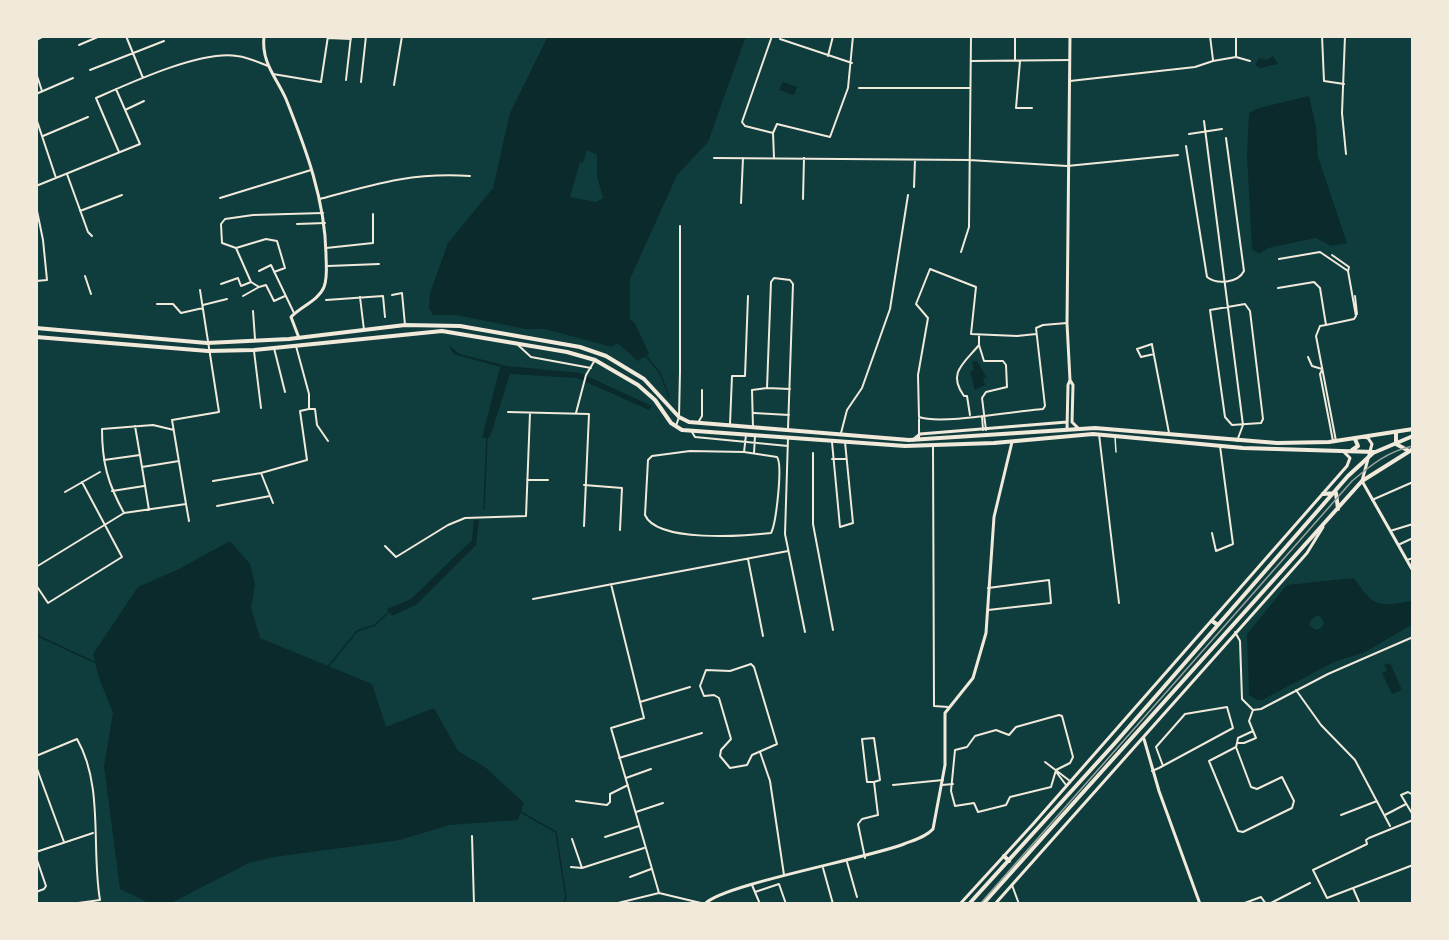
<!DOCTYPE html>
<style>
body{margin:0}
#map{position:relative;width:1449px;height:940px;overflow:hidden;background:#0f3d3e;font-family:Roboto,sans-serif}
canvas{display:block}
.frame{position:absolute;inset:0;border:38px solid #f1e9da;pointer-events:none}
</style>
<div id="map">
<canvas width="1449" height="940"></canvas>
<div class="frame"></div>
</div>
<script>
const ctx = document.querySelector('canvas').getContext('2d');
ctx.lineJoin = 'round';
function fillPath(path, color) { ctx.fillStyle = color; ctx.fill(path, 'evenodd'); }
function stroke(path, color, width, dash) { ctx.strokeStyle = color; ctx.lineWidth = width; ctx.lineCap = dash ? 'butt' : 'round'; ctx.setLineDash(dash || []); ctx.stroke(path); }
const water = new Path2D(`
 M548,36H746L708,142L677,175L630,279V319L635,323L649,354L638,361L617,343L612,347L545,329H526L456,315H433L429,308L430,293L448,243L493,188L510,113ZM587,150L597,155V176L603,198L596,202L570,197L580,162L583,163Z
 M1273,56L1278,64L1260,68L1255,65L1259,58L1267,60Z
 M783,82L797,87L794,95L779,90Z
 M1309,96L1316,127L1318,157L1347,243L1331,246L1316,238L1268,248L1259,254L1252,249L1247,155L1249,113L1259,108Z
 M449,345L460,354L507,366L580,373L652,406L649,410L577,378L510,374L490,437L482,438L500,367L453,354Z
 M977,361L987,378H983L985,385L975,390L970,371L974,370L972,362Z
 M474,520H479L476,545L416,605L392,616L387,609L411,599L472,540Z
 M230,541L250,564L255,584L251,608L260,638L372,684L386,727L434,708L458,751L485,767L524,803L518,820L449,825L400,840L274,857L249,863L169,904H151L120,889L104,766L113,713L99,678L93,654L138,587L179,569Z
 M1354,578C1375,609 1379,606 1413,601V624L1365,652L1334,662L1262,700H1257L1249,695L1247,634L1287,585ZM1317,615L1322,618L1324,624L1321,628L1316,630L1310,626V621Z
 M1390,663L1402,690L1392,694L1382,673L1387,671L1384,665Z`);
const stream = new Path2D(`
 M645,355L660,373L669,397
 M484,509L487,436
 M36,635L94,662
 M328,667L357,631L375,625L389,612
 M519,811L556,832L566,898L563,904`);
const service = new Path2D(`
 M1115,437L1116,452
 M215,904H218`);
const minor = new Path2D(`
 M126,36L143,78
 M772,36L742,122L745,126L773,133
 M1210,36L1213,60
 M1322,36L1324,81L1344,84
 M1345,36L1342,113L1346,154
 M328,38L351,39
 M780,39L852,63
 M36,40L44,36
 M79,45L100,36
 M828,56L833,36
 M1236,57L1250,61
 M1015,60V36
 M971,61L1070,60
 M1020,61L1016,108H1032
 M90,70L164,41
 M36,73L42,91
 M273,74L321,82L328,36
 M346,80L351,36
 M1070,81L1195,67L1213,61L1236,57V36
 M361,82L366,36
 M394,85L402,36
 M859,88H970
 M36,94L73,78
 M125,110L144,101
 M36,118L56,178
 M1204,121L1243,425L1237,441
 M1189,134L1222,129
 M43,136L88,117
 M1186,146L1207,277C1217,285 1238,283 1244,271L1226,138
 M119,152L96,98C130,83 201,50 237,56C247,57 258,62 268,66
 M714,158L969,160L1067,166L1178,155
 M774,158L773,133L777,124L830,137L848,88L853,36
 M67,174L88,232L92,236
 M36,186L140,144L116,89
 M914,187L915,160
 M220,198L311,170
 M320,199C375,184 413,172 470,176
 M803,199L804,158
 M741,203L743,158
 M36,206L43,240L47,280L36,281
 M80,211L122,195
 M297,224L325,223
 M236,248L266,239L277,241L285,268L274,272
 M326,248L373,243V214
 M961,252L969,227L971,36
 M1332,255L1349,267L1348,271
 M1279,259L1320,252L1348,271L1356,316L1354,319L1326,325
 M328,266L379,264
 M259,271L271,265L294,313
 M85,276L91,294
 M221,284L238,278L241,286L251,282
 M1278,288L1314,282L1320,288L1326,325L1320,326L1316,336L1336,441
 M392,295L402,293L405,325
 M243,296L259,287
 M285,296L274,301L266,285L259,287L251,282L236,248L222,243L221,224L225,219L253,215L323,213
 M1355,296L1357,314
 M360,297L364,330
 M326,300L383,296L385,317
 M157,304H173L181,313L203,308
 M1245,304L1250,311L1263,419L1261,423L1232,425L1225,417L1210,310Z
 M203,305L227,299
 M253,311L255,339
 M1036,334L1017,336L971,334L976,287L930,269L916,304L928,318L918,375L919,417C941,425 1015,411 1043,409L1045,406L1036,328L1043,325L1067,323
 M979,336V345L984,361H1003L1006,365L1007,387L986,392L982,398L986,430
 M518,345L531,357L591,368
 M274,348L285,392
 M254,351L261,408
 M1154,354L1141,357L1137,349L1152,344V345L1169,433
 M1308,357L1312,366L1322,369
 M1322,370L1320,374L1333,441
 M767,388L790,389
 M309,409H315L317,425L328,441
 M508,412L589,414L584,526
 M576,413L586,375L595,360
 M754,413L789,415
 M970,415L967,396H964C947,373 964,363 979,345
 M982,416L983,430
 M919,419V440
 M699,421L702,416V390
 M730,424L732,376H745L748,296
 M135,426L142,467
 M676,426L679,417L680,372V226
 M753,428L752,390L767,388L771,282L774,278L790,280L793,284L788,429
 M692,432L695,437L788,446
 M841,433L847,410L862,388L890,309L908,195
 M1099,434L1119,603
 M788,438L785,534L805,632
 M832,442L840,527L853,523L845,442
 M933,447L934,706L948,707
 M690,451L744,452L777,457C783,465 776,524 771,533C745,536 657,543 645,515L648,460L652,456Z
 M744,452L746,435
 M754,453L755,436
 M813,453V524L833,630
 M832,459H846
 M104,460L140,455
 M261,473L273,503
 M527,480H548
 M213,481L261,473L307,460L300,411L309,409V394L296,346
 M584,485L622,488L620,530
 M112,491L144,486
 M65,492L100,472
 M1372,500L1413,482
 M186,504L189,521
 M217,506L270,496
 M149,510L142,467L179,461
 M124,513C108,484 102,463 102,429L153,425L174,430
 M1390,531L1413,524
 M1212,533L1216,551L1233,544L1220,446
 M1398,545L1413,538
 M385,546L396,557L448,525L465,518L526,516L530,413
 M748,559L763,636
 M1407,560L1413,558
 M36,567L124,513L186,504L172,420L219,412L200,290
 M611,584L644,718L611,728L659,893
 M36,585L48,603L122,557L82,482
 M533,599L788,551
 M988,610L1051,603L1049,580L988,588
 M1235,632L1240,641L1242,699L1253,710L1261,709L1328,674L1413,637
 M751,664L754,667L777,744L752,755L747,765L730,768L720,756L721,750L731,739L719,698L714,695L704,696L700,686L706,670L730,671Z
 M1296,690L1321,725L1355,760L1390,826
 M640,702L690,687
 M1253,710L1249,721L1256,738L1244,743H1237L1238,738L1253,731
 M1059,715L1062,716L1073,757L1070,763L1056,770L1051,787L1010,797L1006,805L978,812L974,803L955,806L951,791L955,750L967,747L975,736L996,730L1009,735L1016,727Z
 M1236,747L1251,787L1257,789L1282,777L1294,801L1292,808L1243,832L1238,831L1209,761L1236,747L1237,743
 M760,752L770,781L784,875
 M36,756L77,739C104,786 91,848 100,900L71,904
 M619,758L702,733
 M1045,762L1070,781
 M36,766L64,842
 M1152,771L1159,768L1233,728L1227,707L1185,714L1156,747L1163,766
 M1057,773L1066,785
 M626,778L651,769
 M893,785L943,780
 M942,785L953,784
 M1413,795L1408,792L1401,795L1413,815
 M576,801L607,805L610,802V794L628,785
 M636,812L663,803
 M1341,815L1377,801
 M1385,815L1406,804
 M1413,820L1369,838L1366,840L1367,844L1313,870L1327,898L1413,865
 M472,836L474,904
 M605,837L639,826
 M572,839L582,868
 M36,852L93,833
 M36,857L46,886L44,889L36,892
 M865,858L858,824L862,819L878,815L874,782L880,780L874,738L862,739L867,782H874
 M847,862L857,897
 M571,867L582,868L644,848
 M823,868L833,904
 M630,877L651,869
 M752,885L760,904
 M1012,885L1019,904
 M1353,888L1360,904
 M755,892L779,884L786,904
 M614,904L659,893L705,904
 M1242,904L1261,897L1266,904
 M1269,904L1310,883`);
const tertiary = new Path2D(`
 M1070,380L1073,385L1072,422L1078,428
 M1067,429L1068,385L1070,380L1067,323L1070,36
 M1363,437L1368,438L1372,444L1362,481L1413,571
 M913,440L920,434L1067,422
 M1144,739L1159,791L1200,904
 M705,904C720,885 869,858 904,844C914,840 926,837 933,829L945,765V713L973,678L986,633L994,517L1012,442
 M960,904L1034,823L1347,466L1350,458L1343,451
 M995,904L1307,553L1323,527`);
const secondary = new Path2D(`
 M264,36C261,62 276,77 286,99C306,149 325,200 326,254C326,264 328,277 324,287C319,300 300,307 291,317L299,338`);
const primary = new Path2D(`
 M36,328L207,343L289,339L405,325L460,326L580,347L606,356L644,379L679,417L689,422L909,440L1095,428L1277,443L1329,442L1413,429
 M36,337L208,351L254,350L442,331L567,352L595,360L638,385L655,400L671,423L682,430L905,446L994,443L1093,434L1243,448L1374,452
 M1396,433V444L1409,451
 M1352,450L1358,446L1355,439`);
const trunk = new Path2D(`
 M1323,494L1336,493L1338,509
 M1212,621L1218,625
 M1004,856L1009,861
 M969,904L1115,743L1348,476L1373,453L1413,436
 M983,904L1362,481L1413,449`);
const rail = new Path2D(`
 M980,904L1352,481C1371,465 1388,451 1413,446`);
fillPath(water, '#0a2a2b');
stroke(stream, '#0a2a2b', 1.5);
stroke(service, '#f1e9da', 1.5);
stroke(minor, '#f1e9da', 2);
stroke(tertiary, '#f1e9da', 3);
stroke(secondary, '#f1e9da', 3);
stroke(primary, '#f1e9da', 4);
stroke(trunk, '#f1e9da', 4);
stroke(rail, '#97a49c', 1.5);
</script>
